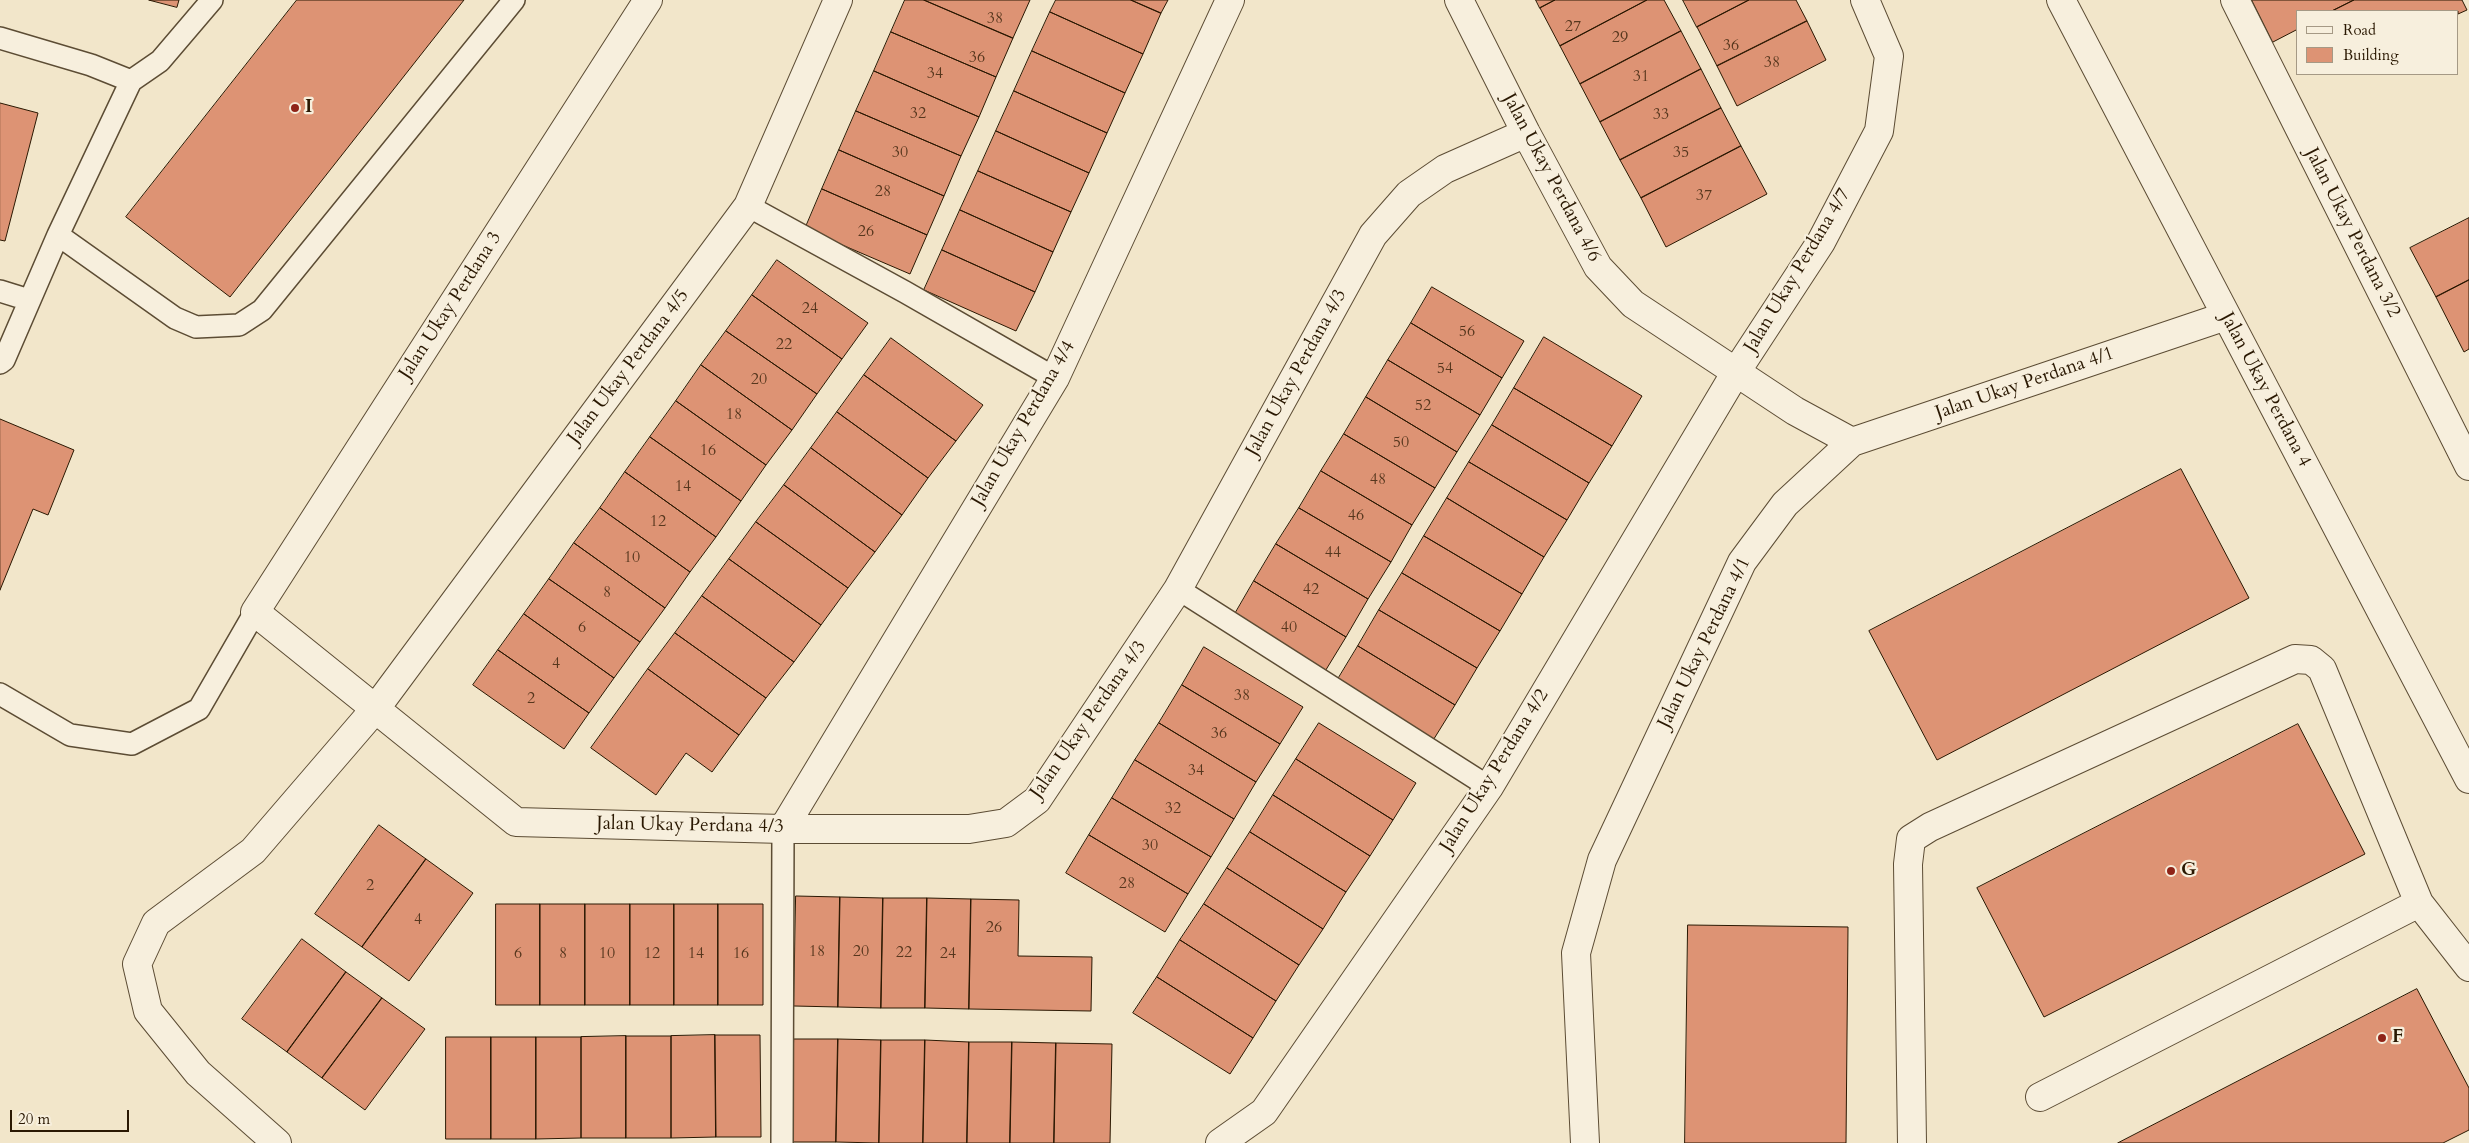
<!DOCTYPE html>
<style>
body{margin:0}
#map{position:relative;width:2469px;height:1143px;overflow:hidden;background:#f2e6ca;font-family:Cardo,serif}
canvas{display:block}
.legend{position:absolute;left:2296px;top:10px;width:162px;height:65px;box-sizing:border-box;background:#f7efdd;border:1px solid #a59985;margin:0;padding:6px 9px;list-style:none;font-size:15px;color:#2a1802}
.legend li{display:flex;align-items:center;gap:10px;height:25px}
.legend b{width:25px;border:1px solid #a59985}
.scale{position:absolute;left:10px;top:1110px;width:119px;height:22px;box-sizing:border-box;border:2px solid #2a1802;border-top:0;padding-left:6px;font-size:15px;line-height:18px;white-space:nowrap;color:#2a1802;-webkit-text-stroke:4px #f7efdd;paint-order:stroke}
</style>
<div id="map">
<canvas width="2469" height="1143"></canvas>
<ul class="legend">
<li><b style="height:6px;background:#f7efdd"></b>Road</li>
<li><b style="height:14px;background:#dd9374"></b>Building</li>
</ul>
<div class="scale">20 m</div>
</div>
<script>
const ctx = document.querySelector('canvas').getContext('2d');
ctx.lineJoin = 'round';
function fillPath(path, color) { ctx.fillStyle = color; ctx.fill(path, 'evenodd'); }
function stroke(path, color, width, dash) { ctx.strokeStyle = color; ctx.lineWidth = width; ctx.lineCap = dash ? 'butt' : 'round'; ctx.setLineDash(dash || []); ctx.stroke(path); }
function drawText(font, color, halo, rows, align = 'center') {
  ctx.font = font + ' Cardo,serif'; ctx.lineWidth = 4.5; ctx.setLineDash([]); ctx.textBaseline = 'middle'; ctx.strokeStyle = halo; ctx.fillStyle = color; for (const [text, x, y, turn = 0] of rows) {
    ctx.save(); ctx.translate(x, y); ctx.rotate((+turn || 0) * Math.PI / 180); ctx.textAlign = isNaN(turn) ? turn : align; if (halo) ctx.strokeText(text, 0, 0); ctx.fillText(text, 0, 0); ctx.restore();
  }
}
const building = new Path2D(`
 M149,0H179L177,7Z
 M297,0H464L230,297L126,217Z
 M905,0H924L1013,38L996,77L891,32Z
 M924,0H1030L1013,38Z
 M1056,0H1131L1161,13L1143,54L1050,12Z
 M1131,0H1168L1161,13Z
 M1536,0H1555L1540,8Z
 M1555,0H1647L1560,46L1540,8Z
 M1647,0H1664L1681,31L1580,84L1560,46Z
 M1683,0H1749L1697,27Z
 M1749,0H1796L1807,21L1717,66L1697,27Z
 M2252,0H2354L2332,11H2298V29L2273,42Z
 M2354,0H2462L2467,10L2458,14V11H2332Z
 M1050,12L1143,54L1125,93L1032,51Z
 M1807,21L1826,60L1737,106L1717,66Z
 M1681,31L1701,69L1600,122L1580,84Z
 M891,32L996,77L979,117L874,71Z
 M1032,51L1125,93L1107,133L1014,91Z
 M1701,69L1721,108L1620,160L1600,122Z
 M874,71L979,117L961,156L856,111Z
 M1014,91L1107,133L1089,173L996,131Z
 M0,103L38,113L5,241L0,240Z
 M1721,108L1741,146L1641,198L1620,160Z
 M856,111L961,156L944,196L839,150Z
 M996,131L1089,173L1071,212L978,171Z
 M1741,146L1767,194L1666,247L1641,198Z
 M839,150L944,196L927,235L822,189Z
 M978,171L1071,212L1053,252L960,210Z
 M822,189L927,235L910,274L805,229Z
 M960,210L1053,252L1035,292L942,250Z
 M2469,218V280L2436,297L2410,248Z
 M942,250L1035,292L1016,331L924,290Z
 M777,260L868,323L842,359L752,295Z
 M2469,280V349L2464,352L2436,297Z
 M1432,287L1524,341L1502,378L1411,323Z
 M752,295L842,359L817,394L726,331Z
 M1411,323L1502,378L1480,415L1388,360Z
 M726,331L817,394L792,430L701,365Z
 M1544,337L1642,396L1612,446L1514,388Z
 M891,338L983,405L956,441L864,375Z
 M1388,360L1480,415L1457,452L1366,397Z
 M701,365L792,430L766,465L676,401Z
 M864,375L956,441L928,478L837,412Z
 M1514,388L1612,446L1589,483L1492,425Z
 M1366,397L1457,452L1435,488L1344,434Z
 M676,401L766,465L741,501L650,437Z
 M837,412L928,478L902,515L811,448Z
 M0,419L74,450L48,515L33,509L0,590Z
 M1492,425L1589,483L1567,520L1469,462Z
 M1344,434L1435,488L1412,525L1321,471Z
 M650,437L741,501L716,537L625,472Z
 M811,448L902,515L875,552L784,485Z
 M1469,462L1567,520L1544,557L1447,498Z
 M2181,469L2249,598L1937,760L1869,631Z
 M1321,471L1412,525L1391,562L1299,508Z
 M625,472L716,537L690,572L600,508Z
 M784,485L875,552L848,588L756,522Z
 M1447,498L1544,557L1522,594L1424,536Z
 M600,508L690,572L665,608L574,543Z
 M1299,508L1391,562L1368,599L1276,544Z
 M756,522L848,588L821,625L729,559Z
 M1424,536L1522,594L1500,631L1402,573Z
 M574,543L665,608L640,642L549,579Z
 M1276,544L1368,599L1346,637L1254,581Z
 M729,559L821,625L794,662L702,596Z
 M1402,573L1500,631L1477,668L1379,610Z
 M549,579L640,642L614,678L524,614Z
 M1254,581L1346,637L1324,673L1232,619Z
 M702,596L794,662L766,698L675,633Z
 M1379,610L1477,668L1455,705L1358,646Z
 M524,614L614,678L589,713L498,650Z
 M675,633L766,698L739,735L648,669Z
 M1358,646L1455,705L1432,742L1335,684Z
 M1204,647L1303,707L1280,744L1182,685Z
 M498,650L589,713L564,749L473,685Z
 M648,669L739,735L712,772L686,753L656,795L591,748Z
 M1182,685L1280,744L1256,782L1159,723Z
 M1159,723L1256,782L1234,819L1135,760Z
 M1319,723L1416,783L1393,820L1296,759Z
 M2298,724L2365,854L2044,1017L1977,888Z
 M1296,759L1393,820L1370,856L1273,795Z
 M1135,760L1234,819L1211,857L1112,798Z
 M1273,795L1370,856L1346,892L1250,832Z
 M1112,798L1211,857L1188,894L1089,835Z
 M379,825L426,859L362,947L315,914Z
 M1250,832L1346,892L1323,929L1227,868Z
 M1089,835L1188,894L1165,932L1066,873Z
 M426,859L473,893L409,981L362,947Z
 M1227,868L1323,929L1299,965L1204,904Z
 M796,896L840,897L838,1007L794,1006Z
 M840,897L883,898L881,1008L838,1007Z
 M883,898H927L925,1008H881Z
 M927,898L971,899L969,1009L925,1008Z
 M971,899L1019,900L1018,956L1092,957L1091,1011L969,1009Z
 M496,904H540V1005H496Z
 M540,904H585V1005H540Z
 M585,904H630V1005H585Z
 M630,904H674V1005H630Z
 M674,904H718V1005H674Z
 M718,904H763V1005H718Z
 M1204,904L1299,965L1276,1001L1180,940Z
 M1688,925L1848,927L1846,1143H1685Z
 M302,939L346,972L287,1052L242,1019Z
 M1180,940L1276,1001L1253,1038L1157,977Z
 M346,972L382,998L322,1078L287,1052Z
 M1157,977L1253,1038L1230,1074L1133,1013Z
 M2417,989L2469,1088V1130L2443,1143H2118Z
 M382,998L425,1029L365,1110L322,1078Z
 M715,1035H760L761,1137H716Z
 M715,1035L716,1137L671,1138V1036Z
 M626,1036H671V1138H626Z
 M626,1036V1138H581V1037Z
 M446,1037H491V1139H446Z
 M491,1037H536V1139H491Z
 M536,1037H581V1138L536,1139Z
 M794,1039H838L836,1142H792Z
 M838,1039L881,1040L879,1143L836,1142Z
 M881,1040H925L923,1143H879Z
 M925,1040L969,1042L967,1143H923Z
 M969,1042H1012L1010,1143H967Z
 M1012,1042L1056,1043L1054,1143H1010Z
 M1056,1043L1112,1044L1110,1143H1054Z`);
const lane = new Path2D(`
 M0,38L91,65L131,81
 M748,206L905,292L1055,378
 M58,235L175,318L196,327L239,325L262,310L514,0
 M0,291L29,300
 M0,363L4,360L58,235L131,81L160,61L212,0
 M1178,589L1489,787
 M0,694L70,735L132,744L199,709L255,612
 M782,1143L783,829`);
const street = new Path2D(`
 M648,0L255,612L516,822L783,829H969L1006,823L1037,800L1178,589L1373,235L1409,194L1445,169L1526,133
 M1459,0L1526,133L1598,267L1633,304L1795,411L1852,442
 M2061,0L2469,779
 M2235,0L2469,466
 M783,829L1055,378L1230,0
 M2040,1097L2419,903
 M277,1143L198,1073L148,1011L137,964L156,923L253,851L376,708L748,206L838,0
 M1220,1143L1264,1112L1489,787L1736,372L1821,242L1879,131L1889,56L1865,0
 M1585,1143L1576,953L1602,860L1742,562L1785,504L1852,442L2226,316
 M1912,1143L1908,864L1911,839L1930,827L2295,659L2311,660L2322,669L2419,903L2469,967`);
const markers = [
 [295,108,5,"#8f2418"],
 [2171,871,5,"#8f2418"],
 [2382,1038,5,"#8f2418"]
];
const numberNames = [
 ["38",995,19],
 ["27",1573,27],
 ["29",1620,38],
 ["36",1731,46],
 ["36",977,58],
 ["38",1772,63],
 ["34",935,74],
 ["31",1641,77],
 ["32",918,114],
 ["33",1661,115],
 ["30",900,153],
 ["35",1681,153],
 ["28",883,192],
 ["37",1704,196],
 ["26",866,232],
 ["24",810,309],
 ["56",1467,332],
 ["22",784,345],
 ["54",1445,369],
 ["20",759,380],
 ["52",1423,406],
 ["18",734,415],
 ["50",1401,443],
 ["16",708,451],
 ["48",1378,480],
 ["14",683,487],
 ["46",1356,516],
 ["12",658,522],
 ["44",1333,553],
 ["10",632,558],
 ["42",1311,590],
 ["8",607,593],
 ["6",582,628],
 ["40",1289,628],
 ["4",556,664],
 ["38",1242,696],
 ["2",531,699],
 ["36",1219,734],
 ["34",1196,771],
 ["32",1173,809],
 ["30",1150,846],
 ["28",1127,884],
 ["2",370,886],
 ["4",418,920],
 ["26",994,928],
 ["18",817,952],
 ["20",861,952],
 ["22",904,953],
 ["6",518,954],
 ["8",563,954],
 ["10",607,954],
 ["12",652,954],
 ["14",696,954],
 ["16",741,954],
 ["24",948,954]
];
const poiNames = [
 ["I",305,108],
 ["G",2181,871],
 ["F",2392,1038]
];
const streetNames = [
 ["Jalan Ukay Perdana 4/6",1551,178,62],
 ["Jalan Ukay Perdana 3/2",2352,233,63],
 ["Jalan Ukay Perdana 4/7",1798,271,-59],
 ["Jalan Ukay Perdana 3",451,306,-57],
 ["Jalan Ukay Perdana 4/5",629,367,-53],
 ["Jalan Ukay Perdana 4/3",1297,373,-61],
 ["Jalan Ukay Perdana 4/1",2025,384,-19],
 ["Jalan Ukay Perdana 4",2265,390,62],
 ["Jalan Ukay Perdana 4/4",1024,424,-60],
 ["Jalan Ukay Perdana 4/1",1705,643,-64],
 ["Jalan Ukay Perdana 4/3",1089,720,-55],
 ["Jalan Ukay Perdana 4/2",1495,771,-58],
 ["Jalan Ukay Perdana 4/3",690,826,1]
];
fillPath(building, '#dd9374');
stroke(building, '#2a1802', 1);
stroke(lane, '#5c4c34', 24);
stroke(street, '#5c4c34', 30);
stroke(lane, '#f7efdd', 21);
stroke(street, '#f7efdd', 28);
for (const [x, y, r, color] of markers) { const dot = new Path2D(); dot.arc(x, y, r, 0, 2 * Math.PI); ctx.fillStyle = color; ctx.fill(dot); stroke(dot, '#f7efdd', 2); }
drawText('16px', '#57371e', null, numberNames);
drawText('bold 19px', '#2a1802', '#f7efdd', poiNames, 'left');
drawText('19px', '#2a1802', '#f7efdd', streetNames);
</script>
